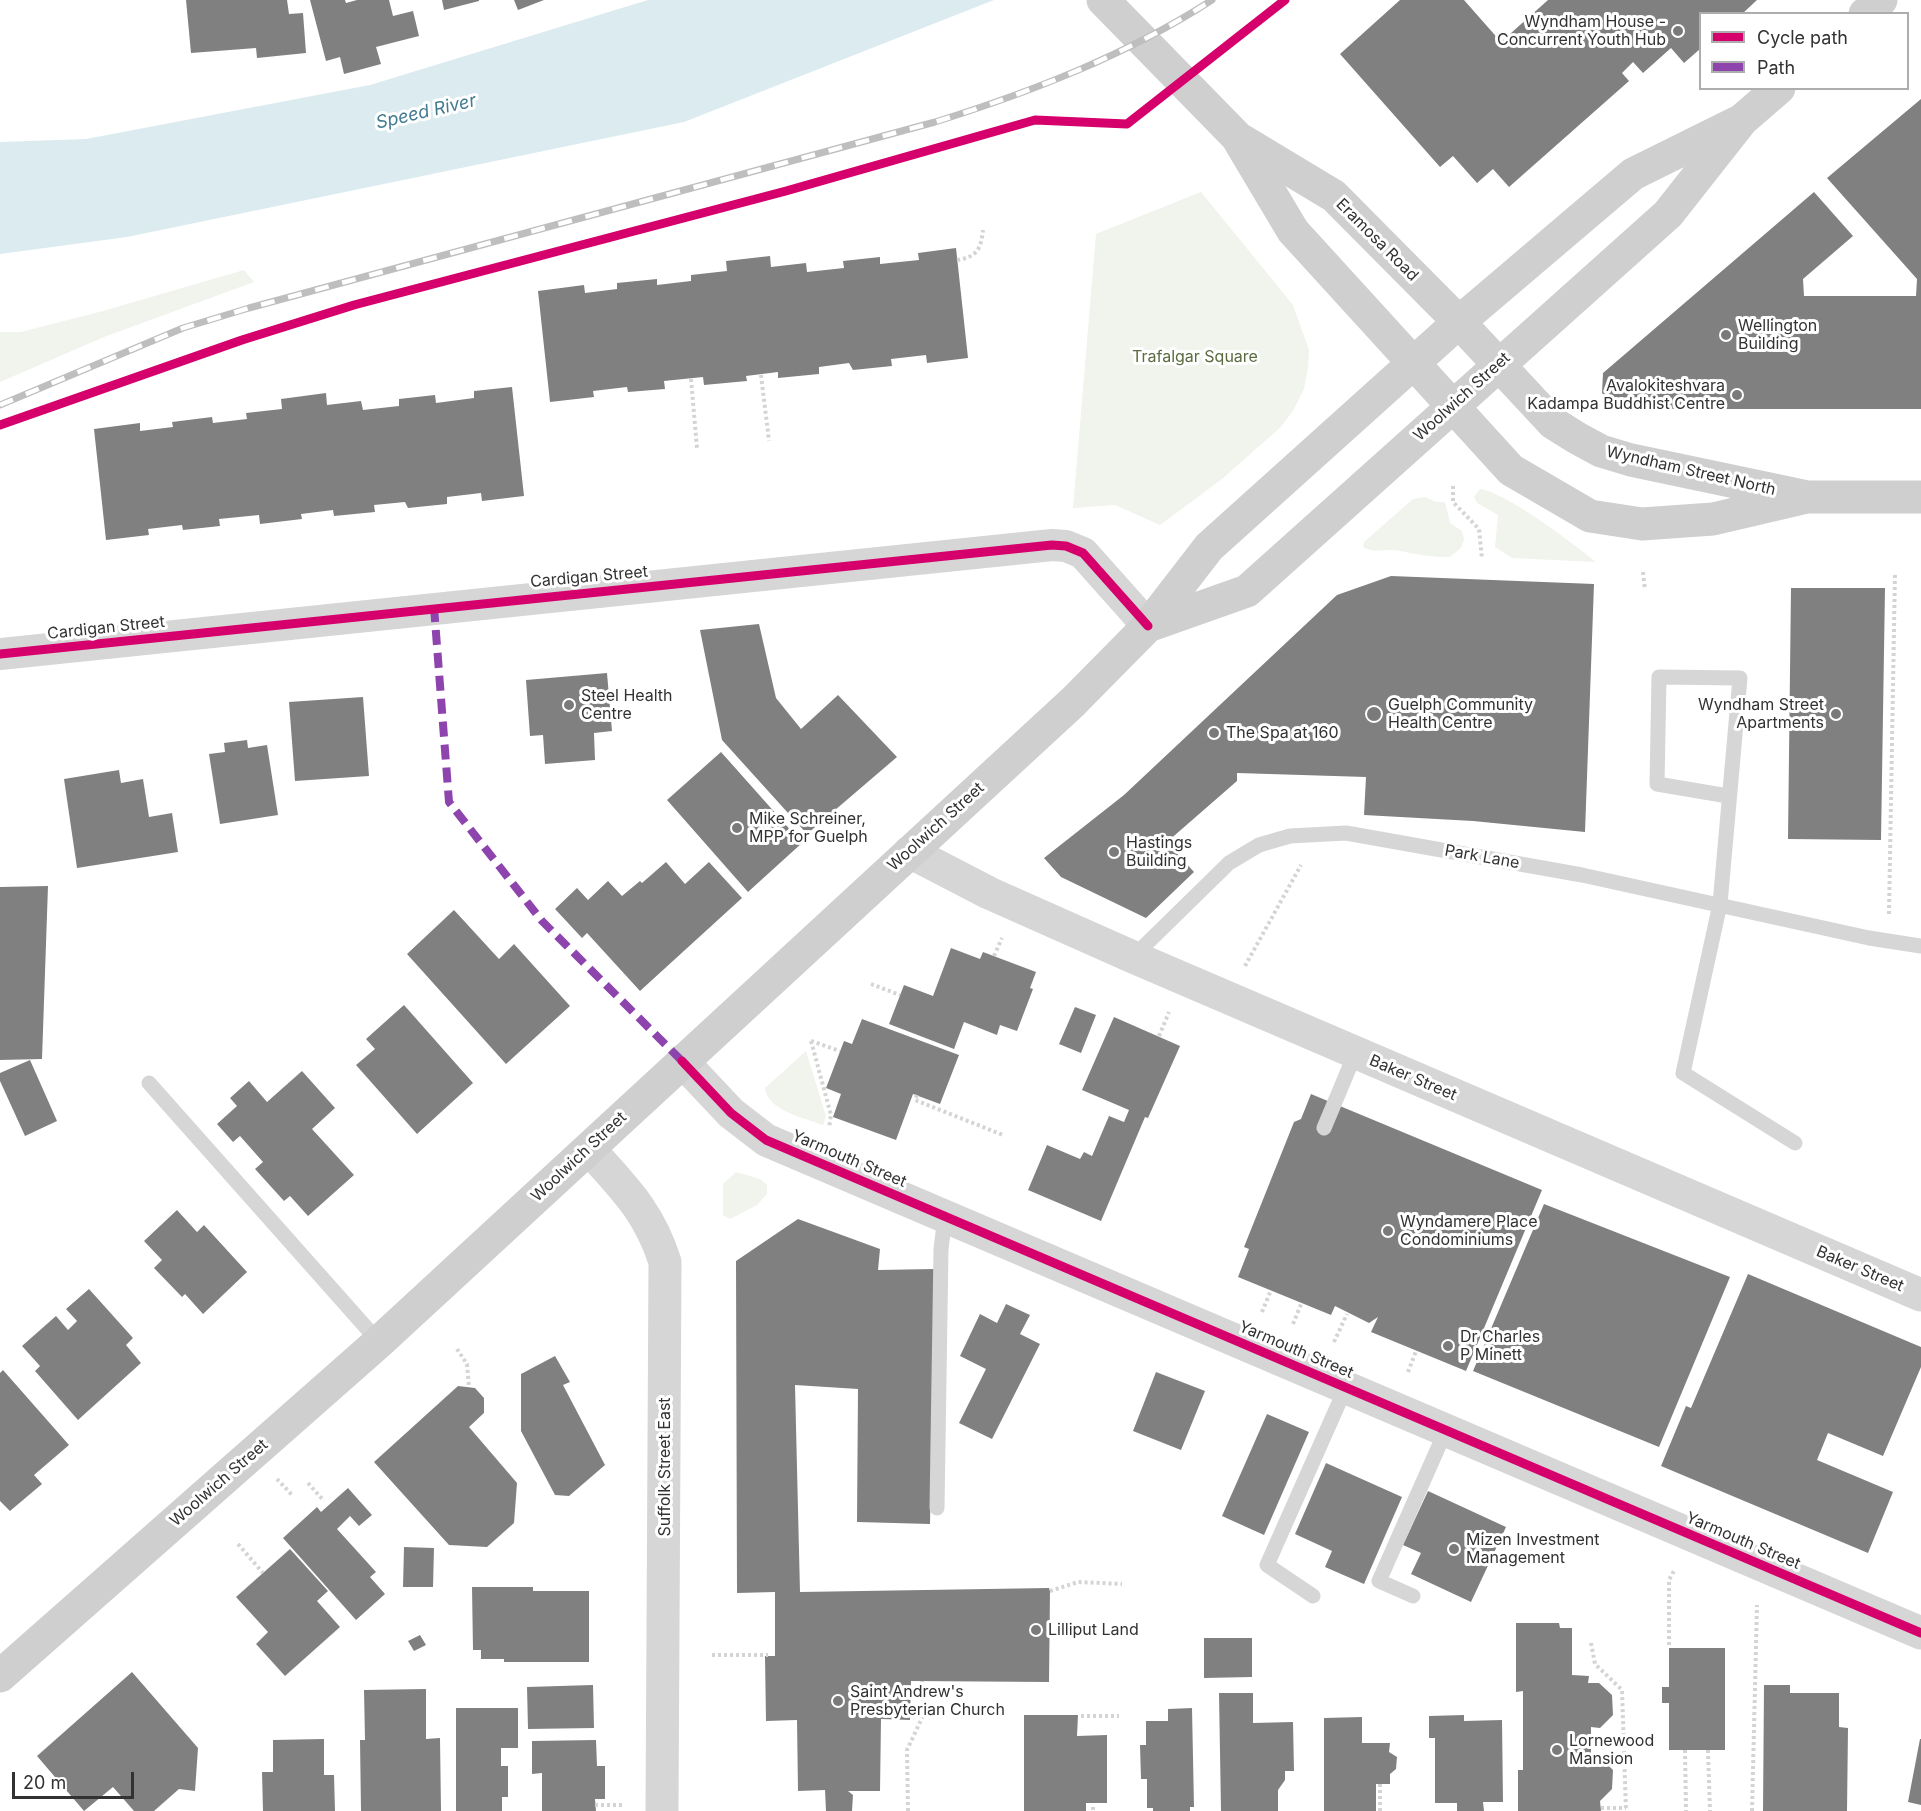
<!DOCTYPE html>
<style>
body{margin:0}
#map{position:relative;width:1921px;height:1811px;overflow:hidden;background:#fff;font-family:Inter,sans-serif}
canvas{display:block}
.legend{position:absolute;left:1699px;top:12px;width:210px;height:78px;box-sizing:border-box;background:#fff;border:2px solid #adadad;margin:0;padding:8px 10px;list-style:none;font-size:18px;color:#323232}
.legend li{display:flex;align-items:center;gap:12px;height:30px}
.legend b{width:30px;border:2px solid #adadad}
.scale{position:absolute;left:12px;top:1772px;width:122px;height:27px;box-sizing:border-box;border:3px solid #323232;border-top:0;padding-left:8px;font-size:18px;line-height:21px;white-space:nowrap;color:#323232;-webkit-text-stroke:4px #fff;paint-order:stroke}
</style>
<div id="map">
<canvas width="1921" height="1811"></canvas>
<ul class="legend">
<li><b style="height:8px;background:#d6006c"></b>Cycle path</li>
<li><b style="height:8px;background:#8e44ad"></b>Path</li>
</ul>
<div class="scale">20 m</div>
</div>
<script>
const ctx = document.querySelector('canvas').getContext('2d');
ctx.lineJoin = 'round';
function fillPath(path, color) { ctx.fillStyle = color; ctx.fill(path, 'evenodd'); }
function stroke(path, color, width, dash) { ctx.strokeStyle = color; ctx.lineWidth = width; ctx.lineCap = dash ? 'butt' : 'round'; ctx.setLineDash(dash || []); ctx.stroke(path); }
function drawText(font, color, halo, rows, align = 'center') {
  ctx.font = font + ' Inter,sans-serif'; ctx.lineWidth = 6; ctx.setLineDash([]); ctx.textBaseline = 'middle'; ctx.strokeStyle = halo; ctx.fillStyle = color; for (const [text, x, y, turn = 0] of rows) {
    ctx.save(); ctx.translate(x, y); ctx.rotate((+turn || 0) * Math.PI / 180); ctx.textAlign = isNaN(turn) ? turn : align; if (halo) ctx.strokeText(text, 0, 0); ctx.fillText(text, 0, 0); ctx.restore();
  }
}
const green = new Path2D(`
 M1201,192L1293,305L1309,350L1308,368L1304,389L1294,409L1281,427L1222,479L1160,525L1115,505L1073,508L1096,234Z
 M244,270L254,282L104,337L0,382V332H21L103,311Z
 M1480,489C1507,493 1574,544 1596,562L1512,558L1495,547L1498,515L1477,503L1474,497Z
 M1425,497L1436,502H1445L1450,523L1462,531L1464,539L1461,548L1450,557C1433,557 1418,555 1401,551C1389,548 1374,554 1363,547L1364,542L1413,499Z
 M806,1051L826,1116L823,1125C804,1118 767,1110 765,1088Z
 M736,1172L760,1179L767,1185V1194L757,1205L730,1219L723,1215V1184Z`);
const water = new Path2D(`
 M648,0H994L684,122L127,237L0,254V142L86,139L370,85Z`);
const building = new Path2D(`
 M186,0H287L289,14L303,13L306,53L257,58L256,48L191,53Z
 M310,0H345L346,3L357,0H389L393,16L413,11L419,36L376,47L381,64L344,74L340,57L326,61Z
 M442,0H479V1L444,10Z
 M514,0H544L518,10Z
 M1400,0H1464L1501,42L1548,0H1757L1742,14H1700V49L1684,63L1671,48L1643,73L1633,62L1622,73L1629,81L1509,187L1493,169L1477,183L1453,156L1440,167L1340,54Z
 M1921,99V409H1620L1611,403L1602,393L1603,373L1814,192L1853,236L1803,279L1804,296H1916L1917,279L1827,178Z
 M956,248L968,358L927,363L926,355L891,359L892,366L853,370L849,363L819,367V374L778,378V372L746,376L747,381L704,385L703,377L664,381L665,389L628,392L627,387L593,391L594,397L550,402L538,291L584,285L585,293L617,289V283L657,279V285L691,281V275L727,271L726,261L770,256L771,267L806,263L807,272L844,268L843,261L880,257V264L919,260L918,253Z
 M512,387L524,496L482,501L481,493L447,497V504L408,508L405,502L374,505L375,512L334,516L333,510L301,514L302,519L260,524L259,515L219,519L220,526L183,530L182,525L148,529L149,535L106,540L94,429L140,423V431L173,427L172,422L212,417L213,423L247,419L246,413L282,409L281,399L326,393L327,405L361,401L363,410L399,406V399L435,395L436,403L474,398V391Z
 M1391,576L1594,584L1585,832L1473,821L1364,815L1366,777L1237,773V781L1167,842L1194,872L1146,918L1061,877L1044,858L1124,795L1337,595Z
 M1791,588H1885L1881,840L1788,839Z
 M759,624L776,698L801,729L838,695L897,757L807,834L722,740L700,630Z
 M607,673L612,731L594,733L595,760L545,764L543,735L530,736L526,680Z
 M363,697L369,776L295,781L289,702Z
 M247,740L248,748L267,745L278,815L220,824L209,754L225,752L224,743Z
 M721,752L802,843L748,892L667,800Z
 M119,770L121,783L143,779L149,817L172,813L178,852L77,868L64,779Z
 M666,862L685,884L709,862L742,898L640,991L587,933L582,938L555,909L577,888L588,900L608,881L622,896L640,881L642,883Z
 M48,886L42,1059L0,1060V887Z
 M454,910L499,959L514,944L570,1006L506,1064L407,954Z
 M951,948L980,959L983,952L1036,972L1030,988L1033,989L1017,1031L1000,1025L997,1035L964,1022L954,1049L889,1024L904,985L933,996Z
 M404,1005L473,1083L417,1134L356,1065L375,1049L366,1039Z
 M1075,1007L1096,1015L1081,1053L1059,1044Z
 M1114,1017L1180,1046L1148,1118L1145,1117L1101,1221L1028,1190L1047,1145L1080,1159L1084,1152L1092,1156L1109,1116L1124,1122L1129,1110L1082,1090Z
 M862,1019L959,1055L940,1104L913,1094L896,1140L833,1117L841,1094L826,1088L844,1041L852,1044Z
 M30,1060L57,1121L25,1136L0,1081V1073Z
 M302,1071L335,1108L312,1129L354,1175L308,1216L290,1196L284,1201L255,1169L263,1162L240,1136L233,1142L217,1124L237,1106L230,1098L249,1081L267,1102Z
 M1311,1094L1542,1190L1466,1371L1371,1332L1378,1317L1369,1323L1335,1306L1331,1315L1238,1277L1249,1249L1244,1247L1294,1122L1301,1119Z
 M1544,1204L1730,1277L1659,1447L1473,1371Z
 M177,1210L197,1232L204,1225L247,1272L203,1314L185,1294L182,1297L154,1268L162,1260L144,1241Z
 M798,1219L880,1249L878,1270L935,1269L930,1524L857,1522L858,1389L795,1385L800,1592L1049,1588L1050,1591L1049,1682L911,1681L910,1720L881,1719L880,1791H848L853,1795L852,1811H826L825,1790L798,1791L797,1720L766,1721L765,1656H775V1592L737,1593L736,1261Z
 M1748,1274L1921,1347V1367L1883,1456L1828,1433L1817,1460L1893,1492L1868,1553L1661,1466L1686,1406L1691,1408Z
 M89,1289L133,1338L126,1345L141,1363L78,1420L35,1371L40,1366L22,1346L56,1316L68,1330L77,1321L66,1309Z
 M1006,1304L1030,1315L1020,1334L1040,1344L992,1439L959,1423L986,1369L960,1356L980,1314L997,1323Z
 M555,1356L570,1382L563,1385L605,1465L569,1496L555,1495L521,1431V1374Z
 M3,1370L69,1445L34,1475L42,1484L10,1511L0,1501V1373Z
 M1156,1372L1205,1391L1181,1450L1133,1431Z
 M458,1386L475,1388L484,1398V1413L469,1427L517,1483L514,1523L487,1547L449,1545L374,1462Z
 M1267,1414L1309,1432L1264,1535L1222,1516Z
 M1326,1463L1402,1497L1364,1584L1325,1567L1332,1551L1295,1534Z
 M348,1488L372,1515L359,1526L350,1516L337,1529L376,1572L370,1577L385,1594L356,1620L283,1538L317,1507L321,1512Z
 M1428,1491L1506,1527L1471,1602L1411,1574L1421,1553L1403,1545Z
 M404,1547L434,1548L433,1587H403Z
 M290,1549L328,1591L317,1601L340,1627L285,1676L256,1644L268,1632L236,1597Z
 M472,1587H533V1591H589V1662H504V1659H481V1650H473Z
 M1516,1623H1559L1560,1628H1572V1675L1589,1676L1588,1683H1599L1612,1695L1613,1715L1600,1728L1591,1727V1757H1600L1613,1770L1612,1789L1600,1801L1601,1811H1518V1770H1523V1691L1516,1692Z
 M420,1635L426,1645L414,1651L408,1641Z
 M1204,1638H1252V1677L1204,1678Z
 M1669,1648H1725V1750H1669V1703H1662V1687H1669Z
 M132,1672L198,1748L195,1791L179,1789L154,1811H134L113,1787L84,1811L37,1756Z
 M593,1685L594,1728L528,1729L527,1687Z
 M1764,1685H1790V1693H1839V1727L1848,1728L1847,1811H1763Z
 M426,1689V1739L440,1738L441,1811H361L360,1740H365L364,1690Z
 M1219,1693H1253V1723L1293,1722L1294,1771H1285V1780L1278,1790V1811H1221Z
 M456,1708H518V1748H501V1766H508V1797H502V1811H456Z
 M1192,1708L1194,1807H1190V1811H1153V1808H1147V1779H1141L1140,1745H1146V1721H1168V1709Z
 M1024,1715H1078L1077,1736L1107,1735V1803H1086V1811H1024Z
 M1464,1715V1721L1502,1720L1503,1802H1483L1484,1811H1457V1803H1435V1738H1429V1716Z
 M1362,1717V1743H1390L1389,1752L1397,1757L1396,1769L1390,1774V1784H1376V1811H1324V1718Z
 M324,1739V1775H334L335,1811H263L262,1772H273V1740Z
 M1920,1739H1921V1805L1908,1802Z
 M596,1740L597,1766H605V1799H595L596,1811H542V1773L532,1774V1741Z`);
const path = new Path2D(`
 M957,260C977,257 981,249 983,230
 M761,375L769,441
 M691,379L697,448
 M1453,486V502L1479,529L1482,559
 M1643,572L1645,590
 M1889,914L1895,572
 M994,956L1002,938
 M1245,966L1301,865
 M871,984L900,995
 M1159,1036L1169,1012
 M811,1041L831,1115L829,1128
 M811,1041L840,1051
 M917,1095L915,1100L1003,1135
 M1262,1312L1271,1290
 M1293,1324L1302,1302
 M1334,1342L1347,1314
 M457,1349L467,1364L469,1387
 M1408,1372L1416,1351
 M277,1479L293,1496
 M308,1483L324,1501
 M238,1544L263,1573
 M1050,1591L1078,1582L1122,1584
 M1591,1643L1595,1664L1622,1690L1626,1811
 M1669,1645V1580L1675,1569
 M712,1655H768
 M1081,1716H1119
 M1591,1743L1623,1742
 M1685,1750L1686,1811
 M1708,1750L1710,1811
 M595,1805H624
 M1093,1807V1811
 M1601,1808H1626
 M908,1811L907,1750L922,1718V1681
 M1380,1811V1784
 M1752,1811L1757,1605`);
const service = new Path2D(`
 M1728,796L1657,784L1659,677L1740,678L1720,904L1683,1073L1795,1143
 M1133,957L1229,863L1259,845L1290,836L1346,833L1582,875L1869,938L1921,946
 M149,1083L379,1342
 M1324,1128L1355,1054
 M937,1508L941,1249L945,1216
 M1313,1596L1267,1565L1346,1387
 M1413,1596L1379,1581L1446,1430`);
const minor = new Path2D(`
 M0,654L1052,545L1066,546L1083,553L1148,626`);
const tertiary = new Path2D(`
 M910,852L989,893L1133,957L1921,1295
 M682,1061L731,1113L766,1140L1921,1633
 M589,1149C623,1187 649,1211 665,1262L662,1811`);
const secondary = new Path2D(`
 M1103,0L1237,137L1293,231L1511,470L1590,516L1642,524L1713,519L1807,497
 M1865,14L1881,0
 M1241,140L1334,196L1459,322L1553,423L1577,438L1601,451L1631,460L1807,497H1921
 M1148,626L1247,591L1668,214L1742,120L1779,88
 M0,1676L379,1342L1073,702L1148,626L1209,547L1459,322L1633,174L1742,120`);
const rail = new Path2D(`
 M0,405L183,328L249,308L935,122C1031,92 1127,55 1212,0`);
const quiet = new Path2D(`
 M434,607L449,802L542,921L682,1061`);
const cycleway = new Path2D(`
 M0,425L242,340L354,305L786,191L1035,120L1127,124L1285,0
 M0,654L1052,545L1066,546L1083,553L1148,626
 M682,1061L731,1113L766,1140L1921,1633`);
const markers = [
 [1678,31,6,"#7a7a7a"],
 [1726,335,6,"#7a7a7a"],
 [1737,395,6,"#7a7a7a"],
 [569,705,6,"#7a7a7a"],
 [1374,714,8,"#7a7a7a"],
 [1836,714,6,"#7a7a7a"],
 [1214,733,6,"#7a7a7a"],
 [737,828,6,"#7a7a7a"],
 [1114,852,6,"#7a7a7a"],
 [1388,1231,6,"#7a7a7a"],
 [1448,1346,6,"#7a7a7a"],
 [1454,1549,6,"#7a7a7a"],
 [1036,1630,6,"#7a7a7a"],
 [838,1701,6,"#7a7a7a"],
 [1557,1750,6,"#7a7a7a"]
];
const poiNames = [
 ["Wyndham House -",1666,22,"right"],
 ["Concurrent Youth Hub",1666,40,"right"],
 ["Wellington",1738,326],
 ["Building",1738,344],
 ["Avalokiteshvara",1725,386,"right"],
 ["Kadampa Buddhist Centre",1725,404,"right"],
 ["Steel Health",581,696],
 ["Centre",581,714],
 ["Guelph Community",1388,705],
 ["Health Centre",1388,723],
 ["Wyndham Street",1824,705,"right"],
 ["Apartments",1824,723,"right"],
 ["The Spa at 160",1226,733],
 ["Mike Schreiner,",749,819],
 ["MPP for Guelph",749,837],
 ["Hastings",1126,843],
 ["Building",1126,861],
 ["Wyndamere Place",1400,1222],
 ["Condominiums",1400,1240],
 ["Dr Charles",1460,1337],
 ["P Minett",1460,1355],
 ["Mizen Investment",1466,1540],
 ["Management",1466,1558],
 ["Lilliput Land",1048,1630],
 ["Saint Andrew's",850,1692],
 ["Presbyterian Church",850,1710],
 ["Lornewood",1569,1741],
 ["Mansion",1569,1759]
];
const streetNames = [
 ["Eramosa Road",1377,240,45],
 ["Woolwich Street",1462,397,-42],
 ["Wyndham Street North",1691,471,13],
 ["Cardigan Street",589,577,-5],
 ["Cardigan Street",106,628,-6],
 ["Woolwich Street",936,827,-42],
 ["Park Lane",1482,857,10],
 ["Baker Street",1413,1078,23],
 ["Woolwich Street",579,1157,-43],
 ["Yarmouth Street",849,1159,23],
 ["Baker Street",1860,1269,23],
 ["Yarmouth Street",1296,1350,23],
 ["Suffolk Street East",665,1467,-90],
 ["Woolwich Street",219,1483,-41],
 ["Yarmouth Street",1743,1541,23]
];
const parkNames = [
 ["Trafalgar Square",1195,357]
];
const waterNames = [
 ["Speed River",426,112,-13]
];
fillPath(green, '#f1f3ed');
fillPath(water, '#dbebf0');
fillPath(building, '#808080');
stroke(path, '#d4d4d4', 4, [3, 3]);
stroke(service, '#d6d6d6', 15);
stroke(minor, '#d6d6d6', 32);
stroke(tertiary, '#d6d6d6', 33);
stroke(secondary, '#cfcfcf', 33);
stroke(rail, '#bebebe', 7);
stroke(rail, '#fff', 4.5, [14]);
stroke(quiet, '#8e44ad', 8, [15, 8]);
stroke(cycleway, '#d6006c', 9);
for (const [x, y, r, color] of markers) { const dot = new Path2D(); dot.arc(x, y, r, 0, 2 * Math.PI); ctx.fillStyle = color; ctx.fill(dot); stroke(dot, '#fff', 2); }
drawText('16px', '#323232', '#fff', poiNames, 'left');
drawText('16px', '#323232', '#fff', streetNames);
drawText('16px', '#5b6c41', '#fff', parkNames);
drawText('italic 18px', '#437c91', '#fff', waterNames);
</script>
